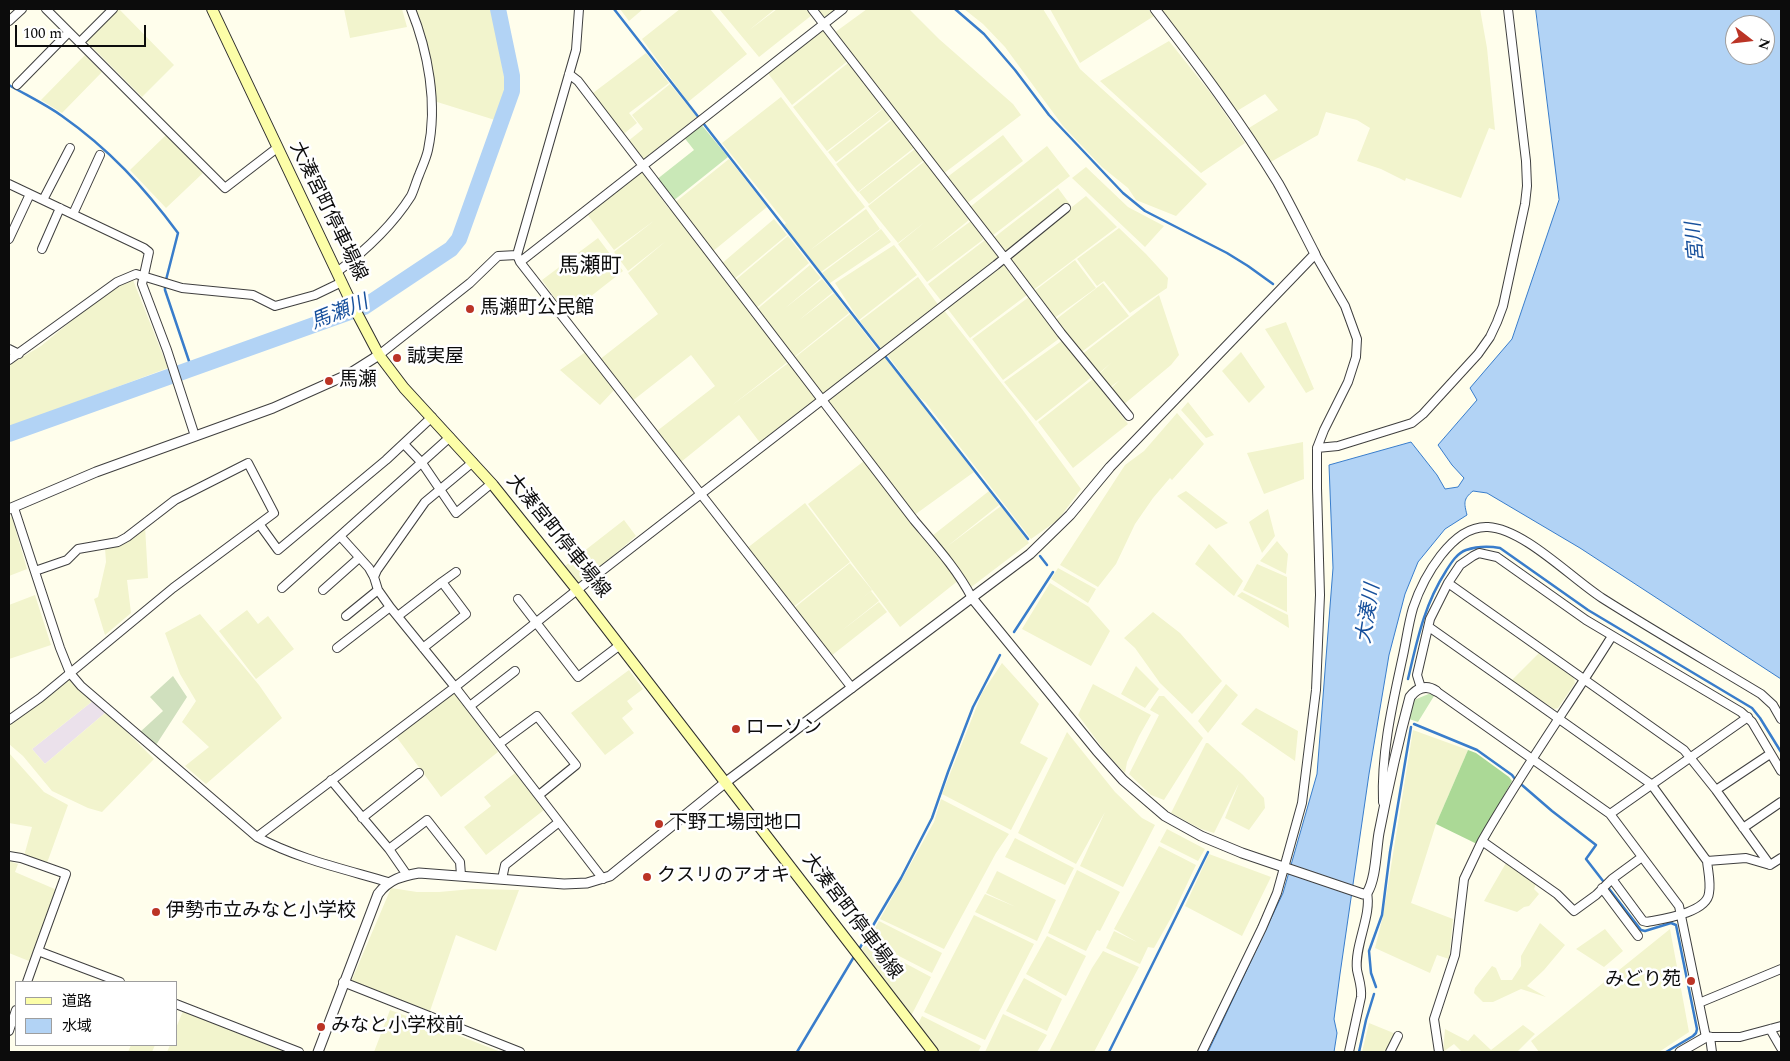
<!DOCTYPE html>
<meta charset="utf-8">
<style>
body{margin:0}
#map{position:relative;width:1790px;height:1061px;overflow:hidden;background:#fffeec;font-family:Spectral,"Noto Sans JP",serif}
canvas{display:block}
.frame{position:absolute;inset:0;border:10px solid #0c0c0c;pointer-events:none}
.legend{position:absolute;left:15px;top:981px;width:162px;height:65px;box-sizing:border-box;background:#fff;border:1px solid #9e9e9e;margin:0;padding:6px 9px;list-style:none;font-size:15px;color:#0c0c0c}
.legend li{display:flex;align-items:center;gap:10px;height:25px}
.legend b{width:25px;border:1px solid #9e9e9e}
.north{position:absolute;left:1725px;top:15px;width:50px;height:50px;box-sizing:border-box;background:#fff;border:1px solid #9e9e9e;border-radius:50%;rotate:106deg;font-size:14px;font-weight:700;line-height:20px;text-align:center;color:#0c0c0c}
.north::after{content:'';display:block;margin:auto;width:18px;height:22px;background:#bb3426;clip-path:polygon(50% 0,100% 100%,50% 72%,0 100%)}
.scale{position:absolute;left:15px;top:25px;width:131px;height:22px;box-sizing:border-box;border:2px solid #0c0c0c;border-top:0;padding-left:6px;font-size:15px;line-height:18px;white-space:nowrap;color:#0c0c0c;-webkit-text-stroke:4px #fff;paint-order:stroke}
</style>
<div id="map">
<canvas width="1790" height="1061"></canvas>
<div class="frame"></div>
<ul class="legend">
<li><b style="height:6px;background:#fcfea8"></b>道路</li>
<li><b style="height:14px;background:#b2d3f5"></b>水域</li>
</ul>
<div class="north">N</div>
<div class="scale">100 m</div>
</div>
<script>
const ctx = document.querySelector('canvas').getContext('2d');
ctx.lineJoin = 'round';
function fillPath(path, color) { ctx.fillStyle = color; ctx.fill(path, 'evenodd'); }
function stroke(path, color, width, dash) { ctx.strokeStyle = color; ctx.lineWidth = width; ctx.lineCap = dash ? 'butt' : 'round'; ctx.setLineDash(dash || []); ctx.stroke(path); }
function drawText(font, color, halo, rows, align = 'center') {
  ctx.font = font + ' Spectral,"Noto Sans JP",serif'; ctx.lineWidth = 5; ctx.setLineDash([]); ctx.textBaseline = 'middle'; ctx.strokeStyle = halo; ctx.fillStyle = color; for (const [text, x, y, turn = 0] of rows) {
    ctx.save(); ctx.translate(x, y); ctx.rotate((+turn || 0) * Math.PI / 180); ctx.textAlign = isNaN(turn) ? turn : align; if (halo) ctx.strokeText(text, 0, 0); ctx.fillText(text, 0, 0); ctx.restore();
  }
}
const industrial = new Path2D(`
 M94,700L105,713L45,764L32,749Z`);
const farmland = new Path2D(`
 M119,9L174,65L142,97L86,41Z
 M344,9H402L407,27L350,38Z
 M416,9H491L506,86L495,120L434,101L425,47Z
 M620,9H643L629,21Z
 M680,9H710L747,54L688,102L642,39Z
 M719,9H775L748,31L777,9H807L812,15L759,57Z
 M816,9H840L825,21Z
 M867,9H909L939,39L1013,104L1021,115L943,174L877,85L834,33Z
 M964,9H1043L1080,69L1207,184L1176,216L1136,200L1128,188L1102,167L1063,126L1005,47L983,24Z
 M1050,9H1148L1154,16L1080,63Z
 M1155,9H1480L1487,48L1495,130L1489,128L1461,198L1406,178L1405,181L1381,169L1357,161L1370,128L1357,120L1326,112L1318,135L1269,163L1244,131L1278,110L1265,94L1232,114Z
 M824,28L849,60L792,105L767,72Z
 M1169,41L1213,96L1245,143L1201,173L1100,81Z
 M646,53L669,83L629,113L637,123L620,137L589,96Z
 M85,55L102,72L62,113L41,100Z
 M848,63L883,108L827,151L793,107Z
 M670,84L697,117L642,161L627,142L643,129L632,115Z
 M781,97L865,207L809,251L866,209L880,229L821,272L784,225L786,223L722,143Z
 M884,108L892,118L836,162L828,152Z
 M893,119L915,147L858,192L836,164Z
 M166,135L203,173L166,208L130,170Z
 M1003,135L1023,161L966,204L946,178Z
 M1047,146L1070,176L992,236L970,207Z
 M915,149L924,160L869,204L859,192Z
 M729,159L767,207L712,252L673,204Z
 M925,161L969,220L929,252L971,221L984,239L927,282L898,244L925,222L898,243L868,206Z
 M1086,167L1128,207L1164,226L1145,247L1072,178Z
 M642,172L669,209H673L790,360L731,406L791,361L819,399L761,444L739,415L681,462L657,431L715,386L691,355L631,402L599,360L658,314L628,273L666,241L628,271L614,252L655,220L614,250L587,214Z
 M1058,188L1069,203L1003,254L992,239Z
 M1086,196L1117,227L1032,291L1008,257Z
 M774,219L787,235L733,280L720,265Z
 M1119,228L1146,254L1168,278L1167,288L1130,313L1104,281L1097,286L1077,259Z
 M881,229L891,242L830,283L822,273Z
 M788,236L809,263L754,310L732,283Z
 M598,238L623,271L567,315L542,280Z
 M985,240L1000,259L943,303L928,284Z
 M894,245L917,275L859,320L835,283Z
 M1075,260L1096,288L1053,319L1033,292Z
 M810,265L821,278L784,309L822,279L833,292L798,321L834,293L849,313L793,358L755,311Z
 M1004,265L1027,295L970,338L947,308Z
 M918,277L939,306L882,350L860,321Z
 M133,280L168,368L9,427V365L41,346L110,289Z
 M1103,283L1129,316L1079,354L1054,321Z
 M1159,295L1179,355L1171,365L1123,405L1110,389L1120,380L1109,388L1099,374L1112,362L1097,375L1081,355Z
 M1029,297L1060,338L1003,380L972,339Z
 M943,309L1022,409L1081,489L1058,520L1031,539L926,403L917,395L886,353Z
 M850,314L880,353L822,397L793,359Z
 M1286,322L1314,389L1306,393L1265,329Z
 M1063,340L1093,376L1036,421L1004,382Z
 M587,351L617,387L600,405L560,370Z
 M1241,352L1265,387L1249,403L1222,371Z
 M884,355L974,472L913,516L825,399Z
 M1093,379L1128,424L1073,468L1038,422Z
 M1188,402L1214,435L1206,438L1181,410Z
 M1177,413L1204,444L1172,480L1170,478L1153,498L1135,524L1116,564L1098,587L1060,565L1125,465L1144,451Z
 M1303,442L1304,479L1264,494L1247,453Z
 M864,461L901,510L934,546L932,549L935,546L959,580L900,627L808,504Z
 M989,491L999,505L945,548L1001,506L1029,543L970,588L932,536Z
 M1186,491L1228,523L1216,529L1177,496Z
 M805,503L850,562L792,608L774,585L779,580L773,584L746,549Z
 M1268,509L1275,536L1262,553L1249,522Z
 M12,517L27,569L9,576V518Z
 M624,520L636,536L579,585L565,566Z
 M145,526L148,578L127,580L131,613L105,635L94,599L98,597L106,562L105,548Z
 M1277,541L1288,554L1286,574L1260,561Z
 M1209,544L1243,581L1234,596L1195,564Z
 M850,563L872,590L859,601L871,591L879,601L840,632L879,602L887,612L831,656L793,609Z
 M1257,564L1287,577V612L1243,590Z
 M1058,568L1096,589L1088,603L1051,579Z
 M1050,583L1089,607L1110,631L1091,666L1022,629Z
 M1242,592L1288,615L1289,628L1237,596Z
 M35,595L51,645L9,659V605Z
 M247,610L258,624L268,616L294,649L256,679L219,631Z
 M1153,612L1180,633L1222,681L1192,714L1160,683L1135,648L1124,638Z
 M200,614L259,685L282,718L206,784L185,766L209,747L182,722L196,701L180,674L165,633Z
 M1539,653L1574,678L1575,683L1558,708L1554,709L1511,681Z
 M1002,663L1039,704L1020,743L1048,758L1011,830L942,794L982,693Z
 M1136,666L1159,689L1145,708L1121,694Z
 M629,670L643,689L627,701L633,709L622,718L634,733L605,755L571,713Z
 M71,675L94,700L32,749L45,764L105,713L118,719L116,721L154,759L102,812L88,808L52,791L23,756L9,744V722Z
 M1093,684L1151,715L1139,736L1127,762L1125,773L1107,754L1078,715Z
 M1226,684L1238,695L1208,733L1198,721Z
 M454,691L498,752L441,797L395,735Z
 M1159,696H1164L1203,738L1164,800L1151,795L1129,774L1159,715L1150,710Z
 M1256,708L1298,731L1295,761L1241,724Z
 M1413,730L1468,750L1436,824L1411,903L1453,919L1449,959L1437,955L1430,973L1375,948L1383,916Z
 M1067,732L1115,792L1142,818L1155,825L1123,887L1080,866L1105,812L1076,864L1018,833Z
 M1206,743H1208L1243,775L1264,798L1265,808L1249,830L1225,818L1239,783L1214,833L1201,829L1171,813Z
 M9,753L44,792L68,805L47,863L24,856L32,827L9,823Z
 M515,773L544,810L486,855L464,827L491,806L484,797Z
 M941,799L1009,834L996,853L944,949L880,919L934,822Z
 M1167,829L1205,849L1198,861L1160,842Z
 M1015,838L1074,868L1065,885L1005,857Z
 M1159,846L1196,865L1172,916L1154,948L1148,947L1140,964L1106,948L1114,931L1137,942L1114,929Z
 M1209,854L1271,877L1242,936L1185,906Z
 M9,861L18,864L15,872L57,890L29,961L9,953Z
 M1506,863L1536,884L1534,889L1539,894L1529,906L1524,907L1517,912L1484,901Z
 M1077,870L1120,892L1100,931L1097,930L1086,951L1048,933Z
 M997,871L1056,900L1037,941L975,912L985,894L1016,907L986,893Z
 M391,888L417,892H439L472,889L519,890L496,951L456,935L430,1011L351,982Z
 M974,915L1034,944L985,1040L924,1012Z
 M879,921L942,953L932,973L868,940Z
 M1540,923L1565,945L1544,970L1527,986L1546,997L1521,989L1493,1002H1483L1474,993L1475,988L1492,966L1496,968L1501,980H1512L1521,966V956Z
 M1605,929L1623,951L1604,967L1576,949Z
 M1670,929L1689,1032L1659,1052H1539L1531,1041Z
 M1047,936L1086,956L1066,996L1026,974Z
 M867,943L931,977L910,1018L862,949Z
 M1103,951L1139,967L1094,1052H1049L1092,968Z
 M1024,978L1062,999L1047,1031L1006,1011Z
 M390,1010L434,1026L501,1052H374Z
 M183,1011L263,1043L288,1052H167L170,1045H176V1028Z
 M1003,1014L1047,1035L1037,1052H985Z
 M922,1016L981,1046L978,1052H938L917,1026Z
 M1369,1023L1396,1034L1388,1052H1362Z
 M1523,1025L1535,1034L1517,1052H1462L1454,1044L1443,1052L1445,1029L1468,1041L1474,1034L1491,1050Z
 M131,1045H155L152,1052H128Z`);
const green = new Path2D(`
 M700,123L728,157L673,201L656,180L694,150L683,136Z
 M1431,693L1434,696L1418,722L1409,719L1414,700Z`);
const forest = new Path2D(`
 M1468,750L1476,753L1509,777L1512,781L1477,844L1436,824Z`);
const cemetery = new Path2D(`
 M173,676L187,697L156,745L140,732L163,711L150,697Z`);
const water = new Path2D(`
 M1536,9H1781V679L1580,548L1487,493L1473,491C1463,499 1464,503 1467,515L1445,529L1418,562L1405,594L1389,655L1369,774L1340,974L1334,1019L1337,1033L1334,1052H1208L1283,893L1317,774L1333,568L1329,465L1411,442L1437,475L1445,489L1458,487L1464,478L1452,465L1438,445L1477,400L1470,388L1512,339L1559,200ZM1735,25H1765V55H1735Z`);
const stream = new Path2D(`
 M614,9L1028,539
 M955,9L984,34L1015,70L1049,115L1123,193L1145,211L1227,253L1248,266L1273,284
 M9,85C26,95 45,104 62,116C109,149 144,187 178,233L166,280
 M165,286V290L192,370
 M1040,556L1047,565
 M1014,632L1053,572
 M1408,679C1417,641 1424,605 1446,571C1451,563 1457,553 1466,550C1478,546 1489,546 1500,548L1588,610L1752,708L1760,718L1781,752
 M1414,724L1477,750L1512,775L1515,779L1552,811L1596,845L1586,859L1641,930L1645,931L1671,923L1676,925L1697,1029L1696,1033L1693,1036L1666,1052
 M858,951L901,878L932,818L948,772L973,707L1000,655
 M1376,987L1371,973L1369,951L1382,915L1390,852L1411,727
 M797,1052L855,955
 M1109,1052L1208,852
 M1359,1052L1366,1020L1374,994`);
const river = new Path2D(`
 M9,434L364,307L451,249L459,239L512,91V76L498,9`);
const minor = new Path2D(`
 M46,9L225,188L277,148
 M579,9L576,50L517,255L520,262L852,688
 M812,9L1004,257L1061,333L1129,416
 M9,21L22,9
 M80,42L113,9
 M569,74L578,81L914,520C935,545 957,569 972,598
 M17,85L69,32
 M9,184L144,248L149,252L142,284L167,350L195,436
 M43,200L70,148
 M73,214L100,155
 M9,239L30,194
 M42,249L60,208
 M1315,254L1345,306L1357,339L1356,357L1348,382L1324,430L1317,448
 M520,262L843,9
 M337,272C365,251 392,226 411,196C414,190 416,182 419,175C422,167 426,159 428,150C438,104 428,51 411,9
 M9,349L19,354
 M379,355L470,283L498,256L517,255
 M9,360L117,282L136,274L182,288L253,295L275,306L315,295L342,282
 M404,444L422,463L456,513L492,483
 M14,508L60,648L70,673L81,686L257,837C298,859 344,869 388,882
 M260,525L278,550L386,460L432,417
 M341,537L369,568L374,577L378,590L390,607L455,687L603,879
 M374,577L377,570L425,502L473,462
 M442,582L456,572
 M1448,583L1684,750L1716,790L1770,865
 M282,588L450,437
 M323,590L359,558
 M518,599L578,677L620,645
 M346,616L378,590
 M398,616L442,582L466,614L423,648
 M1429,627L1651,784L1707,861
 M337,648L390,607
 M1421,688L1417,675L1430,619L1448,583L1460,565L1473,556L1479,553L1497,557L1586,620L1741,712L1752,722L1781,771
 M1436,691L1610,814L1679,906L1706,1037
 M470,706L515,671
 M9,720L40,698L173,588L274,513L248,463L175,500L127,537L118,542L78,549L67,560L35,571
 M499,744L537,716L576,765L539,795
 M331,780L389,849L407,875
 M1716,790L1770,754
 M1383,802C1381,754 1392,706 1402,660C1406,643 1408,625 1413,608C1423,578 1452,525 1488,527C1524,529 1571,578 1602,598C1654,631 1708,662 1761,694L1773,705L1781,719
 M1610,814L1748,717
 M362,818L419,773
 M1743,828L1781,802
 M257,837L455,687L577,590L996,265L1066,208
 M1482,841C1522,771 1569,705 1612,636
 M389,849L427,820L460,862L461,875
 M9,856L21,858L66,874L38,951L120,982
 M502,879L505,865L559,822
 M1612,879L1642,857
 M1602,888L1638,936
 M27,982L38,951
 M343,982L520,1052
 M1699,1003L1781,969
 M176,1004L299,1052
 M1770,1029L1781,1048
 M9,1031L16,1010
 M1202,1052L1262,928L1277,893L1302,803L1316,690L1320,595L1317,488V448L1338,446L1412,423L1423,414L1478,354L1490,337L1497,322L1503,306L1525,204L1527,186L1526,161L1508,9
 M1349,1052L1361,997C1362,987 1359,980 1357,970C1354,946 1372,915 1367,893
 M1390,1052L1398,1036
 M1439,1052L1434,1019L1455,955L1464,879L1482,841L1557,894L1574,911L1596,895L1612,879L1643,921L1647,922C1662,919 1707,913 1709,893C1711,883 1708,871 1707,861L1746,858L1770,865L1781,858
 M1712,1052L1710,1037H1740L1781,1026`);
const tertiary = new Path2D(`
 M9,509L96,472L273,408L349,374L379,355
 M972,598L1097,751L1123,780L1165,816L1201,836L1242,853L1363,894L1367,893C1376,879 1376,850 1379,833C1388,787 1398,742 1410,697C1417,688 1426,684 1436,691
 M318,1052L378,894C389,879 402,876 419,873L564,884L587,883L610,876L726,782L1030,554L1070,515L1110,467L1315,254C1303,231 1291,206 1278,183C1241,122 1198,65 1155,9
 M1680,1052L1706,1037H1710`);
const secondary = new Path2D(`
 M212,9L350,300L379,355L404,388L493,485L577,590L933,1052`);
const markers = [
 [470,309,5,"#bb3426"],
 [397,358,5,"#bb3426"],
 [329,381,5,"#bb3426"],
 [736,729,5,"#bb3426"],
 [659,824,5,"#bb3426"],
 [647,877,5,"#bb3426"],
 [156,912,5,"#bb3426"],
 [1691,981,5,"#bb3426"],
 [321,1027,5,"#bb3426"]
];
const streetNames = [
 ["大湊宮町停車場線",327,212,64],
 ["大湊宮町停車場線",557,537,51],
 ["大湊宮町停車場線",851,917,53]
];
const poiNames = [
 ["馬瀬町公民館",480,309],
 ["誠実屋",407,358],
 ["馬瀬",339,381],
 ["ローソン",746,729],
 ["下野工場団地口",669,824],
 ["クスリのアオキ",657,877],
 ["伊勢市立みなと小学校",166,912],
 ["みどり苑",1681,981,"right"],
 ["みなと小学校前",331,1027]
];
const waterNames = [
 ["宮川",1697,242,-95],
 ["馬瀬川",340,314,-22],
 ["大湊川",1370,614,-81]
];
const quarterNames = [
 ["馬瀬町",590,268]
];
fillPath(industrial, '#ebe1eb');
fillPath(farmland, '#f2f4cd');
fillPath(green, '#c9e8b7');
fillPath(forest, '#abd996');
fillPath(cemetery, '#d0e0be');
fillPath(water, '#b2d3f5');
stroke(water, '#397dcb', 1);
stroke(stream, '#397dcb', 2.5);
stroke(river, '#b2d3f5', 16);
stroke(minor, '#3f3f3f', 10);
stroke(tertiary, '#3f3f3f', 11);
stroke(secondary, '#2e2e2e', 12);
stroke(minor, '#fff', 8);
stroke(tertiary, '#fff', 9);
stroke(secondary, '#fcfea8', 10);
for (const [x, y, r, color] of markers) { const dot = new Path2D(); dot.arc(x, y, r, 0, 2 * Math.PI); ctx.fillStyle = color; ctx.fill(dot); stroke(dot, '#fff', 2); }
drawText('19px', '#0c0c0c', '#fff', streetNames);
drawText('19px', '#0c0c0c', '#fff', poiNames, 'left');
drawText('italic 20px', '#17509c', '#fff', waterNames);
drawText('21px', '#0c0c0c', '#fff', quarterNames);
</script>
